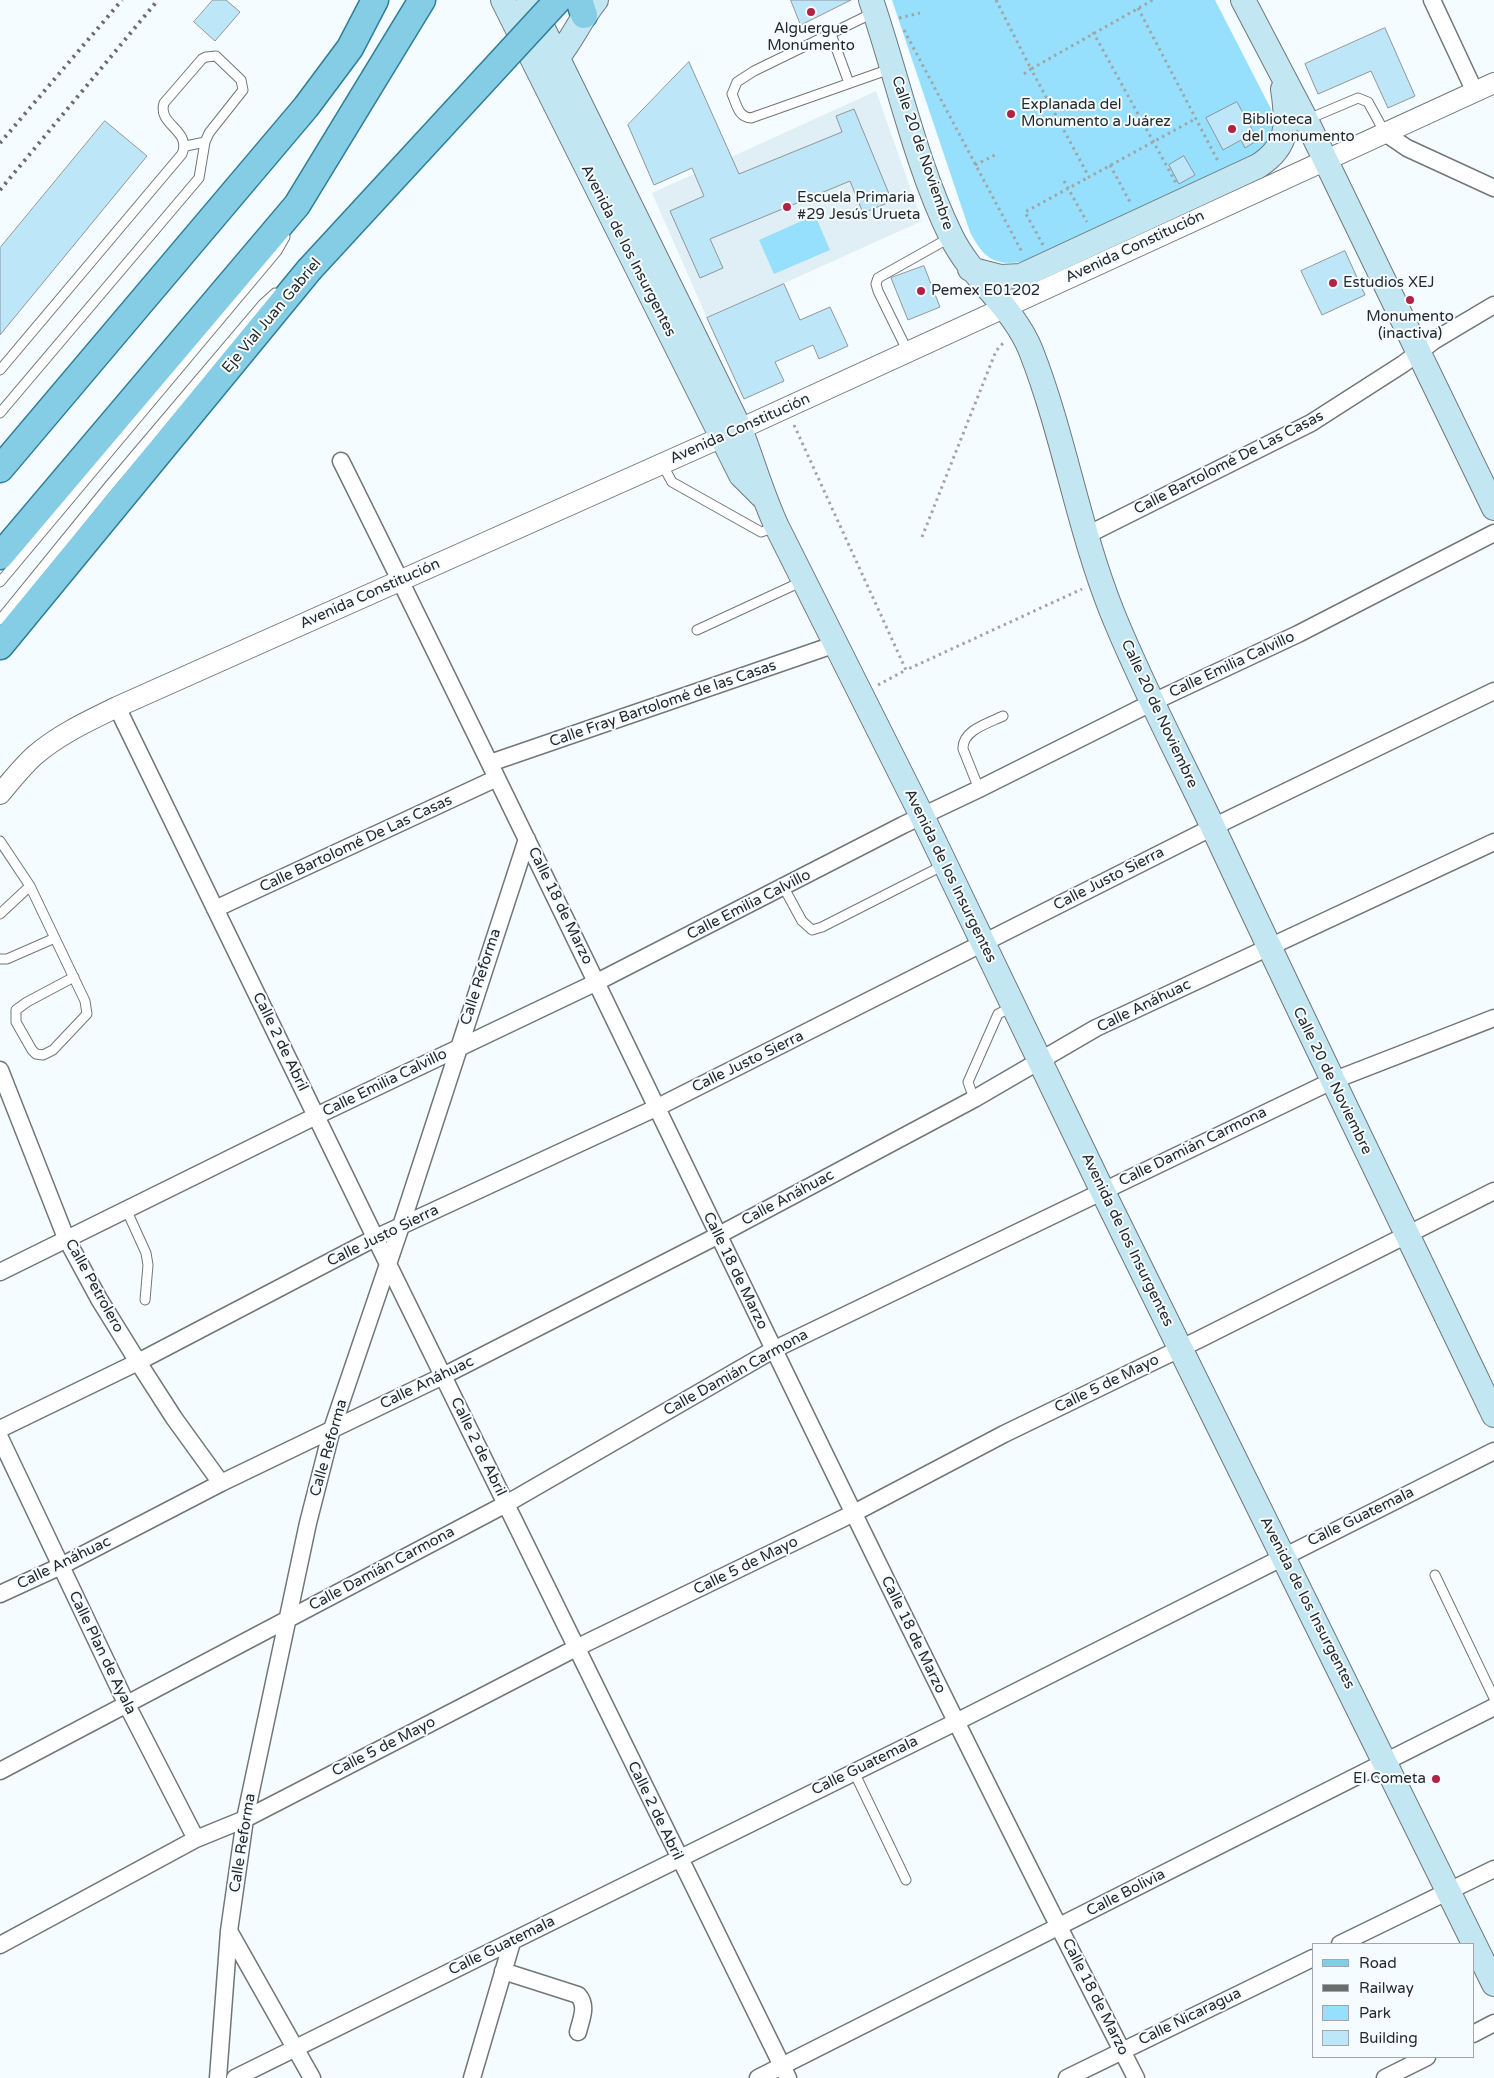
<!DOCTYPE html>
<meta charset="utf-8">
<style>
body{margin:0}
#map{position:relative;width:1494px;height:2078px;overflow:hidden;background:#f5fcff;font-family:"Varela Round",sans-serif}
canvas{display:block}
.legend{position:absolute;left:1312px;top:1943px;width:162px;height:115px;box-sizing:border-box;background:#f5fcff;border:1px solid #a2a8aa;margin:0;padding:6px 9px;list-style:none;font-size:15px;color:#26292a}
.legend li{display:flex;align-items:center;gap:10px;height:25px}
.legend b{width:25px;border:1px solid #a2a8aa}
</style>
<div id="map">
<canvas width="1494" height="2078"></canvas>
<ul class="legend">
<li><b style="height:6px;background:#85cde5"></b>Road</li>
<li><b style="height:6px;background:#686d6e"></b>Railway</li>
<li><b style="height:14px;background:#97e0fd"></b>Park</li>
<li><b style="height:14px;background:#bde7f8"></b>Building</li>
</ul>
</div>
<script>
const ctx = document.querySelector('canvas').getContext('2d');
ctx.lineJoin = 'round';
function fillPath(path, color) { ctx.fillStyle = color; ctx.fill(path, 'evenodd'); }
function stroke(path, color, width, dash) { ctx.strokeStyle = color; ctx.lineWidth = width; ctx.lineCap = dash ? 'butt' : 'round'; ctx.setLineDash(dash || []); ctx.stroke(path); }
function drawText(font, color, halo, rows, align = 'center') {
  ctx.font = font + ' "Varela Round",sans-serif'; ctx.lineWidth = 4; ctx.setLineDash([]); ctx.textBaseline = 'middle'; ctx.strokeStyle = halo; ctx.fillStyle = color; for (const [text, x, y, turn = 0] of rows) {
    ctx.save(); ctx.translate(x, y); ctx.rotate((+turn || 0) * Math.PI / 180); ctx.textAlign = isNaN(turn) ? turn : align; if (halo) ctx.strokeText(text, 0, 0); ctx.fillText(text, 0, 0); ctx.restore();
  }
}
const built = new Path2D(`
 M876,91L922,221L707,318L652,193Z`);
const green = new Path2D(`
 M892,0H1215L1271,109C1275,132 1273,139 1257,156L1026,261C995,267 984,259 970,232Z
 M815,215L830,250L774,274L759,240Z`);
const building = new Path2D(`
 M213,0H226L240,12L215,41L194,22Z
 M791,0H851L801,25Z
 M1385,28L1415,96L1388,108L1371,71L1318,94L1305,64Z
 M689,62L739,174L842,132L836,116L854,109L892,201L863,213L850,181L710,239L723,268L700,278L670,211L704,196L692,168L654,185L628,125Z
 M1237,102L1258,140L1245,148L1241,140L1223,150L1206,118Z
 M105,121L147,156L0,335V248Z
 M1184,156L1195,175L1179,184L1169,165Z
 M1345,251L1365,295L1322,315L1301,271Z
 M924,266L940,307L908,320L891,278Z
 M784,284L800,320L830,307L848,346L819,359L813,345L775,362L784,381L744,399L707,318Z`);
const path = new Path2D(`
 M996,0L1031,69L1153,0
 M1138,8L1219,163
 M899,18L920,13
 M904,30L1023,254
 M1093,32L1176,183
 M1024,74L1031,69L1089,177L1195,119
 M975,165L997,154
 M1110,165L1130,202
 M1064,181L1087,222
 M1043,245L1025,212L1089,177
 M794,425L906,670L1082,589
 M922,537L996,351L1004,342
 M878,685L906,670`);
const service = new Path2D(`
 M875,12L754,71L737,82L732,94C737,105 738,117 751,118L890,69
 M831,34L849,83
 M1306,120L1358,98L1368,102L1385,133
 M186,146L205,142
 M908,352L878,291L876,284L878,278L951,237
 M0,370L182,154C192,130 157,125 164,103L202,59L206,57L216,56L241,80L243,90L209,133L205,142L199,178L0,413
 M662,464L672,482L761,532L777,527
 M0,582L277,251L285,237
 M0,620L108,487L263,304L275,293
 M697,630L803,581
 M979,789L963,749C962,730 989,723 1003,716
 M0,841L30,886L85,1001L87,1014L53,1050L43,1055L36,1054L32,1050L16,1022V1010L27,1002L74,977
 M784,888L802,921L812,930L822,927L944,865
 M0,914L30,886
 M0,959H7L55,938
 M974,1099L968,1082L998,1014L1012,1007
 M126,1209L146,1253L148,1265L145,1300
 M1435,1575L1494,1698
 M854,1772L906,1880`);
const minor = new Path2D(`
 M1432,0L1475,92
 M1385,133L1407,148L1494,188
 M341,461C609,999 861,1544 1136,2078
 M1087,535L1311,423L1403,364L1435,340L1494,305
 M117,707L388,1264L788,2078
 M490,763L836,644
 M215,909L497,778
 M0,1070L66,1238L99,1299L138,1362L174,1418L221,1483
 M0,1272L316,1116L597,982L903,825L979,789L1153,702L1298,634L1494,533
 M0,1429L138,1362L375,1238L658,1107L1213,827L1494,691
 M0,1438L127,1705L196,1839
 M0,1594L61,1566L221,1483L443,1376L717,1236L974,1099L1096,1028L1494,842
 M0,1771L506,1504L773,1350L1332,1081L1494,1018
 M229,1931L312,2078
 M1340,1944L1494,1869
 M0,1945L196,1839L245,1819L576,1648L854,1513L1004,1434L1200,1339L1494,1191
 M503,1971L578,1995C588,2006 581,2019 578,2032
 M1473,2034L1494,2023
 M218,2078L229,1931L245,1819L308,1523L332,1429L401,1226L527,839
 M235,2078L956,1722L1494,1451
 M472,2078L512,1942
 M758,2078L1494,1707
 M1067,2078L1313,1958
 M1385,2078L1427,2057`);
const tertiary = new Path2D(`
 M0,794C11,781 21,768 34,756C58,735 88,721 117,707L740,429L1494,83`);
const secondary = new Path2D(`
 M503,0L741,475L761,495
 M529,0L740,429C753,462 762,495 777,527L922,816L1103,1192L1494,1984
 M871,0C897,76 916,165 951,236C972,279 1013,306 1031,351C1064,435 1078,527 1112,612C1143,689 1183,763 1218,838C1308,1031 1402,1223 1494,1415
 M1243,0L1306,120L1494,508
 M557,58C572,40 581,18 596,0
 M970,269L1001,277L1021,276L1258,166C1290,146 1288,122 1283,89`);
const primary = new Path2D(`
 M579,0L584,15
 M0,469L306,107L350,48L375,0
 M0,556L297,205L422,0
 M0,646L309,270`);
const rail = new Path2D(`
 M0,143L122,0
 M0,190L158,0`);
const primaryBridge = new Path2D(`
 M309,270L558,0`);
const markers = [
 [811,12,5,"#b32143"],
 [1011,114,5,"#b32143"],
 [1232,129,5,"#b32143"],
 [787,207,5,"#b32143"],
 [1333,283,5,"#b32143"],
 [921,291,5,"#b32143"],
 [1410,300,5,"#b32143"],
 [1436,1779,5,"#b32143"]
];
const poiNames = [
 ["Alguergue",811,29,"center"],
 ["Monumento",811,46,"center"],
 ["Explanada del",1021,105],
 ["Monumento a Juárez",1021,122],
 ["Biblioteca",1242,120],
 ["del monumento",1242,137],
 ["Escuela Primaria",797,198],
 ["#29 Jesús Urueta",797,215],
 ["Estudios XEJ",1343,283],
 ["Pemex E01202",931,291],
 ["Monumento",1410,317,"center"],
 ["(inactiva)",1410,334,"center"],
 ["El Cometa",1426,1779,"right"]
];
const streetNames = [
 ["Calle 20 de Noviembre",922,153,71],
 ["Avenida Constitución",1135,247,-25],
 ["Avenida de los Insurgentes",628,251,63],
 ["Eje Vial Juan Gabriel",272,316,-50],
 ["Avenida Constitución",740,429,-24],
 ["Calle Bartolomé De Las Casas",1229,463,-27],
 ["Avenida Constitución",370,594,-24],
 ["Calle Emilia Calvillo",1232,665,-25],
 ["Calle Fray Bartolomé de las Casas",663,704,-19],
 ["Calle 20 de Noviembre",1159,714,65],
 ["Calle Bartolomé De Las Casas",356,844,-25],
 ["Avenida de los Insurgentes",950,876,64],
 ["Calle Justo Sierra",1109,879,-27],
 ["Calle Emilia Calvillo",749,905,-27],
 ["Calle 18 de Marzo",560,906,64],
 ["Calle Reforma",481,977,-72],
 ["Calle Anáhuac",1144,1006,-26],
 ["Calle 2 de Abril",280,1042,64],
 ["Calle Justo Sierra",748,1062,-26],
 ["Calle 20 de Noviembre",1332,1081,64],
 ["Calle Emilia Calvillo",385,1083,-26],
 ["Calle Damián Carmona",1193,1147,-26],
 ["Calle Anáhuac",788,1198,-28],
 ["Calle Justo Sierra",383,1236,-26],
 ["Avenida de los Insurgentes",1127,1240,64],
 ["Calle 18 de Marzo",735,1271,64],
 ["Calle Petrolero",94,1286,61],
 ["Calle Damián Carmona",736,1373,-29],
 ["Calle Anáhuac",427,1383,-26],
 ["Calle 5 de Mayo",1107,1384,-26],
 ["Calle 2 de Abril",478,1447,64],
 ["Calle Reforma",329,1448,-74],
 ["Calle Guatemala",1361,1517,-26],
 ["Calle Anáhuac",64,1563,-26],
 ["Calle 5 de Mayo",746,1566,-26],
 ["Calle Damián Carmona",382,1569,-28],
 ["Avenida de los Insurgentes",1307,1603,63],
 ["Calle 18 de Marzo",913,1635,64],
 ["Calle Plan de Ayala",102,1653,64],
 ["Calle 5 de Mayo",384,1747,-27],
 ["Calle Guatemala",865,1766,-26],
 ["Calle 2 de Abril",655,1811,64],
 ["Calle Reforma",243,1843,-81],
 ["Calle Bolivia",1126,1893,-27],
 ["Calle Guatemala",502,1946,-26],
 ["Calle 18 de Marzo",1095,1997,63],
 ["Calle Nicaragua",1190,2017,-26]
];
fillPath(built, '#e0eff5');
fillPath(green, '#97e0fd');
fillPath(building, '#bde7f8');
stroke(building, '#909699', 1);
stroke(service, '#717779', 11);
stroke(minor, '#717779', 19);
stroke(tertiary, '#717779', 22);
stroke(secondary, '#717779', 26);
stroke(primary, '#2e7e98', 29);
stroke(path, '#a0a5a8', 3, [2.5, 4]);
stroke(service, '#fff', 9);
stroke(minor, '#fff', 16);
stroke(tertiary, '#fff', 20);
stroke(secondary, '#c2e6f2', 24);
stroke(primary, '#85cde5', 26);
stroke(rail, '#686d6e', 4, [2.5, 5]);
stroke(primaryBridge, '#2e7e98', 29, []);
stroke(primaryBridge, '#85cde5', 26);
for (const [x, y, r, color] of markers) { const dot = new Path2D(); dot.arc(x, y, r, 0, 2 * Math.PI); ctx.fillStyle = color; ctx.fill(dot); stroke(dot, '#f5fcff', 2); }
drawText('15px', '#26292a', '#f5fcff', poiNames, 'left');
drawText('15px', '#26292a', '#f5fcff', streetNames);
</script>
